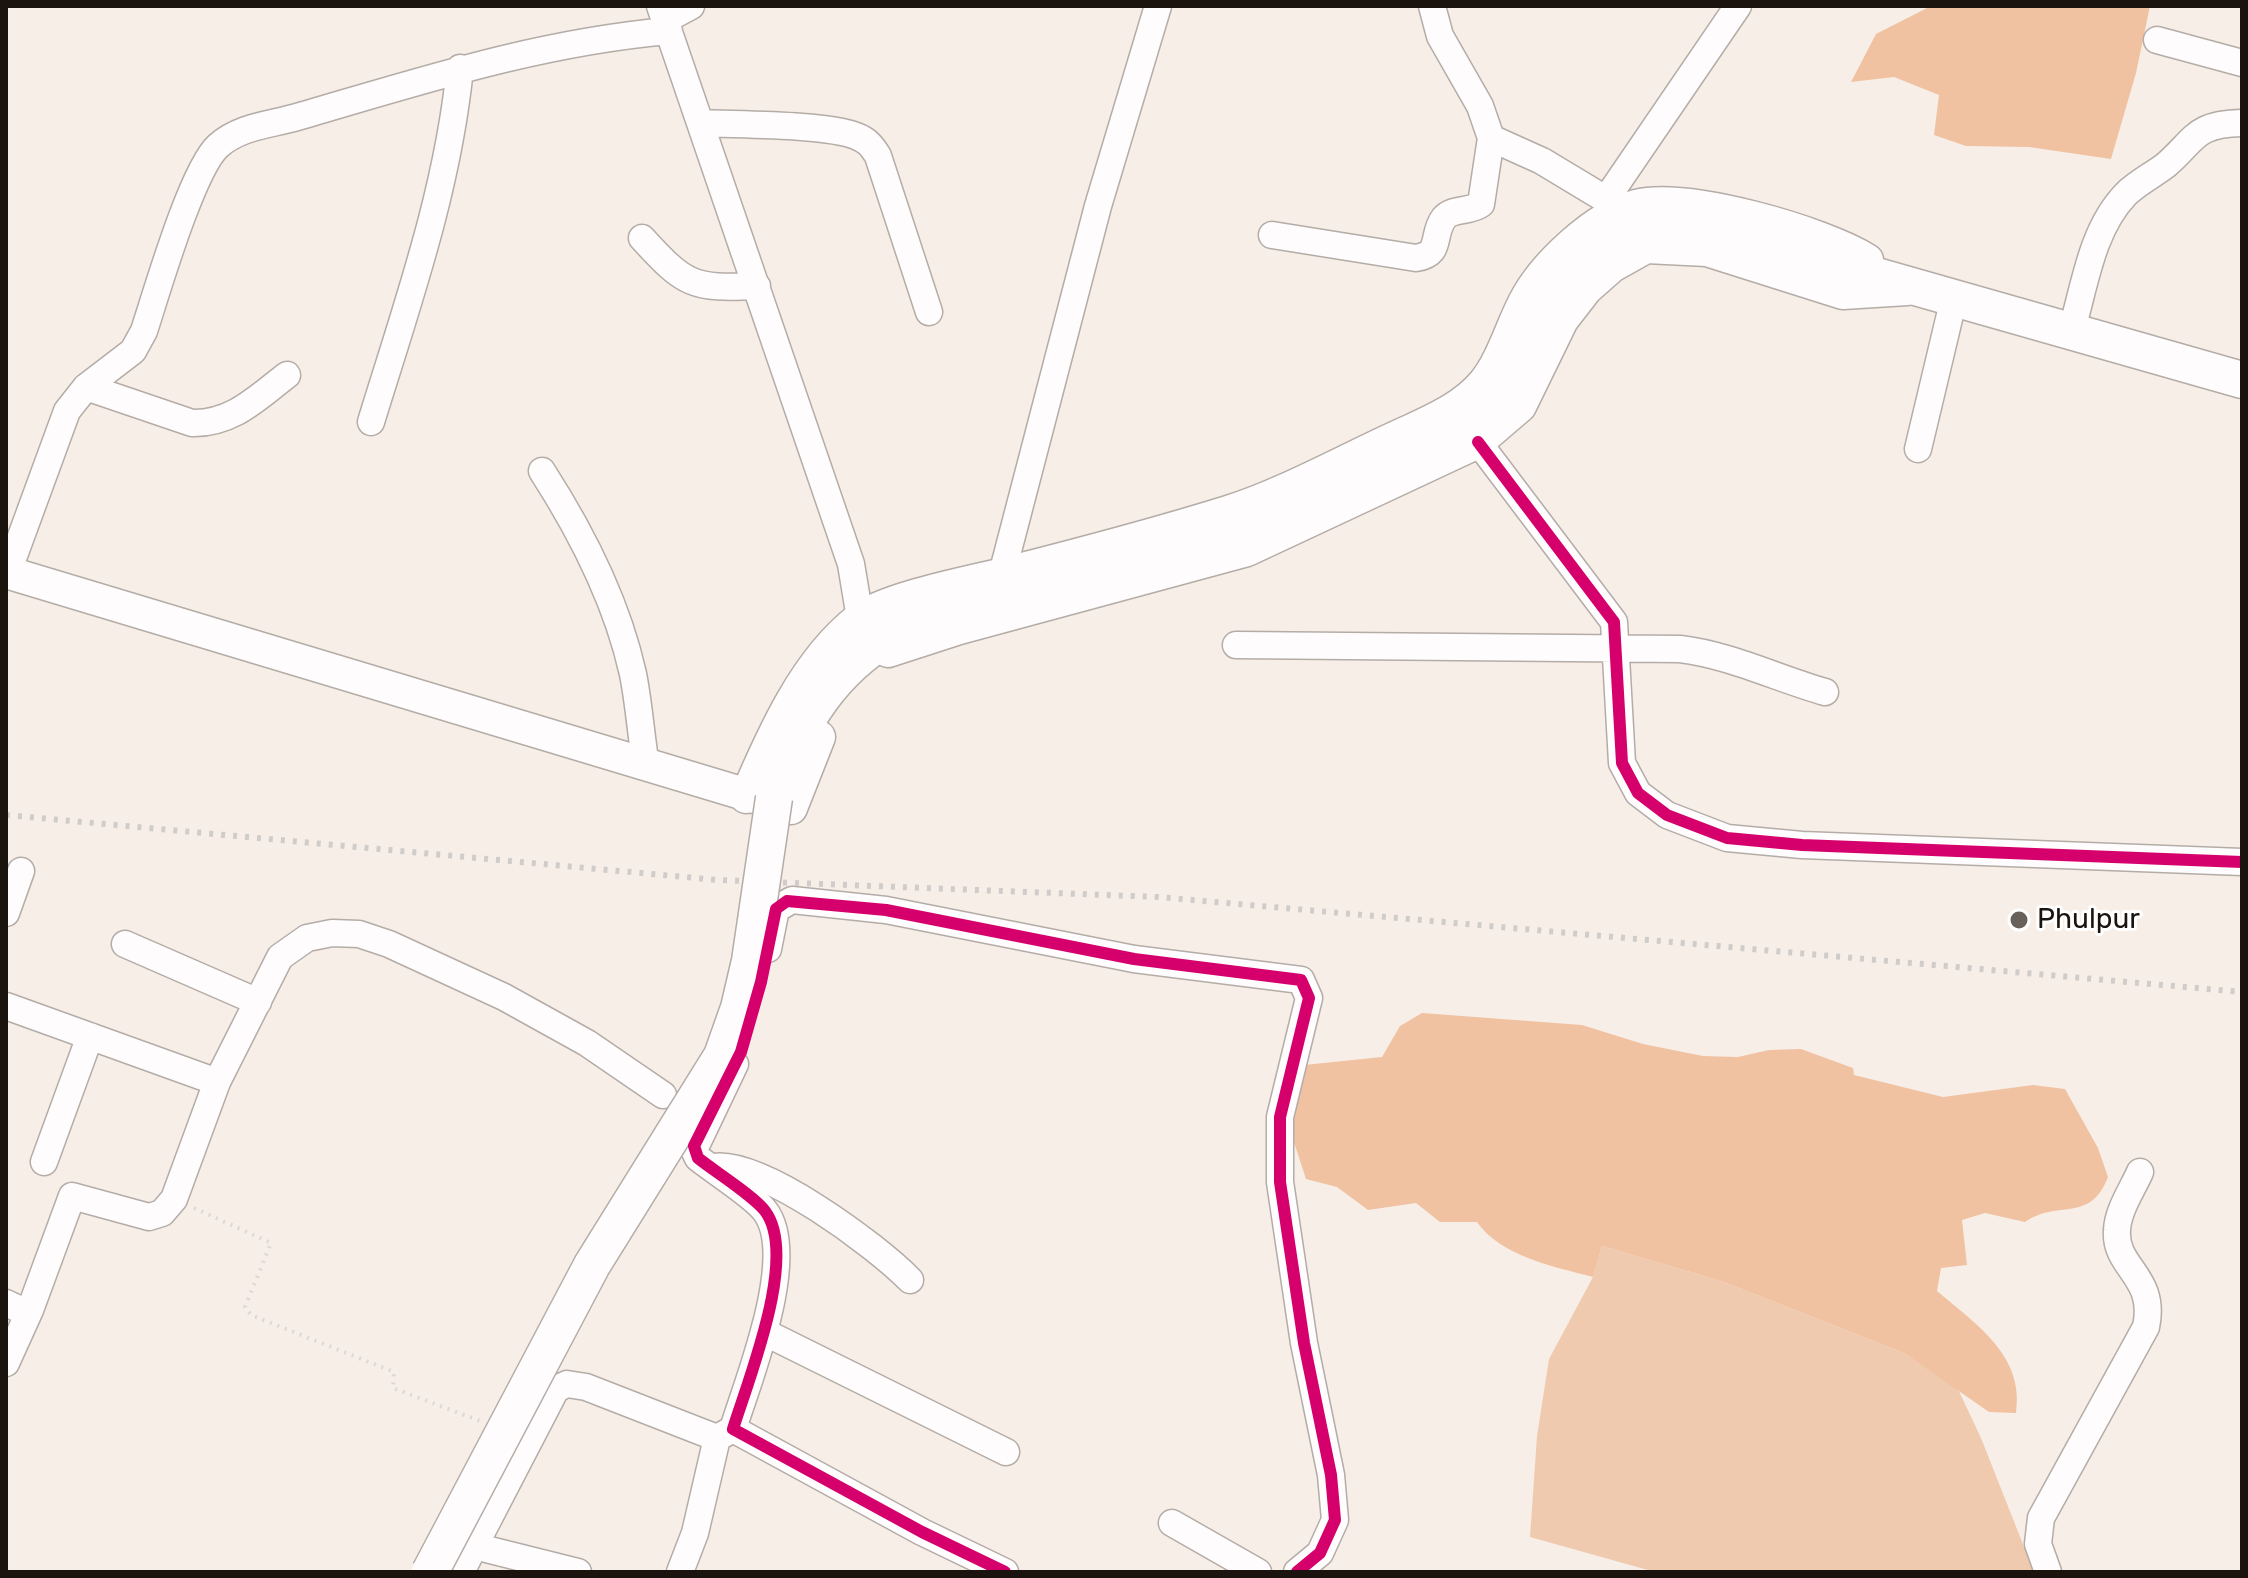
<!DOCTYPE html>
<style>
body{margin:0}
#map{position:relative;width:2248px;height:1578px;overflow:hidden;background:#f8eee8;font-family:Rubik,sans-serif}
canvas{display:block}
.frame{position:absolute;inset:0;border:8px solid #1a130e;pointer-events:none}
</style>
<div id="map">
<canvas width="2248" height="1578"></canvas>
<div class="frame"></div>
</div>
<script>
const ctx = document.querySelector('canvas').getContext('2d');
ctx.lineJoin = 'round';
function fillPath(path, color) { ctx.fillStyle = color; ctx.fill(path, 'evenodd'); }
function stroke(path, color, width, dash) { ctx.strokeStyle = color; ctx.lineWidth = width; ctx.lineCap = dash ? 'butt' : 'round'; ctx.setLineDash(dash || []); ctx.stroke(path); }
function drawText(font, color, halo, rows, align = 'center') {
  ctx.font = font + ' Rubik,sans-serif'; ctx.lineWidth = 6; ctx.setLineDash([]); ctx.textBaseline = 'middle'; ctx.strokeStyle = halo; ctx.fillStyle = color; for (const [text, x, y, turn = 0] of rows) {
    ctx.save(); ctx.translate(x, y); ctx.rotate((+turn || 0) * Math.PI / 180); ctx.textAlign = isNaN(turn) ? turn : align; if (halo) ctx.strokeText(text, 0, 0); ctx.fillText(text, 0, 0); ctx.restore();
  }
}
const forest = new Path2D(`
 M1602,1246L1721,1281L1904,1353L1958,1389L1981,1438L2034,1572H1655L1530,1537L1537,1436L1549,1359L1593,1277Z`);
const water = new Path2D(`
 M1931,6H2150L2136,73L2111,159L2029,147L1966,146L1934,135L1939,95L1894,77L1851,82L1876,34Z
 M1422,1013L1582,1025L1643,1044L1703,1056L1738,1057L1769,1050L1801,1049L1853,1068L1854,1075L1943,1097L2033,1085L2065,1089L2098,1148L2108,1177C2090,1224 2058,1199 2025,1222L1985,1213L1962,1220L1967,1265L1941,1268L1937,1291C1976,1324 2025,1356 2016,1413L1989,1412L1904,1353L1721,1281L1602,1246L1593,1277C1555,1267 1500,1256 1477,1222H1440L1416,1203L1368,1210L1337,1187L1306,1179L1289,1127L1304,1065L1382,1057L1400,1026Z`);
const path = new Path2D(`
 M194,1208L271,1243L245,1307L251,1315L394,1372L393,1388L480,1421`);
const minor = new Path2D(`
 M660,6L851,564L860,618
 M1432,6L1440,36L1480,106L1491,138L1542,161L1625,211
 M665,20L691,6
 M2157,40L2242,63
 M701,123C737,125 826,124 856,136C867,140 872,146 878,156L929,312
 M1607,198L1738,6
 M1272,235L1416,258C1443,254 1431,235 1444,218C1452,208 1471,212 1481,204L1491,138
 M642,238C685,285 692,289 757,286
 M2072,329C2085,284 2092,229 2126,194C2137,183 2153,175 2166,165C2196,139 2194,124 2242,123
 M86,387L192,423C232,424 257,398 287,375
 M371,422C407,305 448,190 460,68
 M1478,442L1614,622L1622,763L1638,793L1667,815L1727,838L1802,845L2242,862
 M1918,449L1954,298
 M542,471C582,533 617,602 633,674C639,704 641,736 646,766
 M8,572L67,411L86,387L133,351L144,331C157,291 192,170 218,146C240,126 270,125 297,117C421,81 540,42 669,31
 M1002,574L1098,206L1158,6
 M1236,645L1680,649C1730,655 1776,678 1825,692
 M6,913L21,871
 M125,944L258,1002
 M768,949L776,909L792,900L886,910L1134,959L1301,980L1309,998L1280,1117V1182L1304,1343L1331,1475L1335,1520L1320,1553L1297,1572
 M6,1006L217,1082
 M735,1064L694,1150L698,1158C714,1171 754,1196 765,1211C799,1256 748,1380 733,1429L922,1532L1005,1572
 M44,1162L90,1036
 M714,1167C761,1160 877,1246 910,1280
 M6,1303L23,1311L30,1310L72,1196L149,1217L162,1213L174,1199L217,1082L280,957L307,938L332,933L359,934L389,944L504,997L587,1043L663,1095
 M764,1332L1006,1452
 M6,1363L30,1310
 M1172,1523L1258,1572
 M474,1546L578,1572
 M461,1572L556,1389L567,1384L586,1387L717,1438L733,1429
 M680,1572L695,1533L717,1438
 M2048,1572L2038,1544L2041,1518L2146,1327C2157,1276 2114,1268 2117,1230C2118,1210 2132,1190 2140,1172`);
const major = new Path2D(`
 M6,572L791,808L819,737
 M888,651L959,628L1247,550L1478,442L1520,406L1562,320L1586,289L1612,266L1646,247L1707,250L1843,293L1907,289
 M746,797C772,736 805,661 859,619C887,598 967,583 1003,574C1078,555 1154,535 1228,512C1286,494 1353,456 1410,431C1436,419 1465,406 1484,383C1502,361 1511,328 1524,303C1542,267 1595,216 1636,206C1687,193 1822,232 1867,260`);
const highway = new Path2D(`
 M774,798C836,593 985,605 1161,553C1246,528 1328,492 1407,453C1437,439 1472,425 1493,399C1509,380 1518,357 1530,336C1580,250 1619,210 1722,232L2242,380`);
const rail = new Path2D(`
 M6,815L718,880L1158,897L2242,992`);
const highwayBridge = new Path2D(`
 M430,1572L592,1265L722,1056L739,1008L750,961L774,798`);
const cycleway = new Path2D(`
 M1478,442L1614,622L1622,763L1638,793L1667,815L1727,838L1802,845L2242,862
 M1005,1572L922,1532L733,1429C748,1380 799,1256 765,1211C754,1196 714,1171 698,1158L694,1146L741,1052L761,982L776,909L787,901L886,910L1134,959L1301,980L1309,998L1280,1117V1182L1304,1343L1331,1475L1335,1520L1320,1553L1297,1572`);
const markers = [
 [2019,920,10,"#68605a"]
];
const poiNames = [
 ["Phulpur",2037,920]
];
fillPath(forest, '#f0caaf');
fillPath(water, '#f0c2a1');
stroke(minor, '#b4aca7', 29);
stroke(major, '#b4aca7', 35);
stroke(highway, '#b4aca7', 39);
stroke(path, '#dbd8d6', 4, [2, 6]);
stroke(minor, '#fefcfc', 26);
stroke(major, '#fefcfc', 32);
stroke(highway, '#fefcfc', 36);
stroke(rail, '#cfccca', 6, [4, 8]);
stroke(highwayBridge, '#b4aca7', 39, []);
stroke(highwayBridge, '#fefcfc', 36);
stroke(cycleway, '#d6006c', 12);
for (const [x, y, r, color] of markers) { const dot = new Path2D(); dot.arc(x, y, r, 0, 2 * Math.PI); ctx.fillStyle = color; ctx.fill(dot); stroke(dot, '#fff', 3); }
drawText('28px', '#1a130e', '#fff', poiNames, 'left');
</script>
